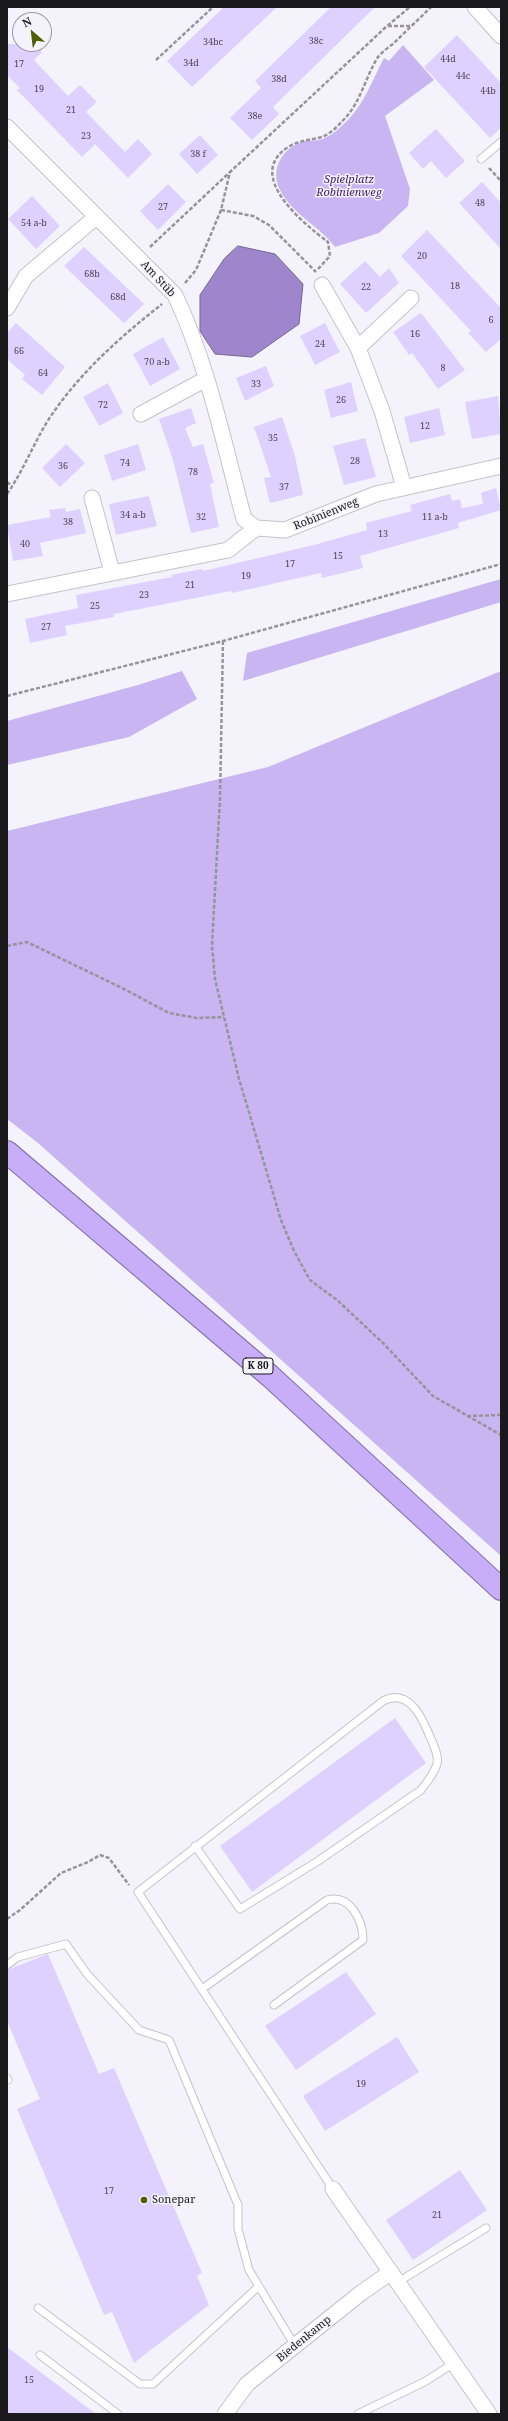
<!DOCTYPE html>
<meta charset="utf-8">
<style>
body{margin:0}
#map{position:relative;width:508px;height:2421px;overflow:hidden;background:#f4f2fa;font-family:"Noto Serif",serif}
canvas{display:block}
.frame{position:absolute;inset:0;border:8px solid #1a191c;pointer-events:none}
.north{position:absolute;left:12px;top:12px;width:40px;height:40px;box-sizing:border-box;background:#f4f2fa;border:1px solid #9d9ba1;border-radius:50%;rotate:332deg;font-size:11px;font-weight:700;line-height:16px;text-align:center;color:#1a191c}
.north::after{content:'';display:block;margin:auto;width:14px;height:18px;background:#4f5e00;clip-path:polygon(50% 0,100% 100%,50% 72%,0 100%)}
</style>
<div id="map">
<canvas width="508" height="2421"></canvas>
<div class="frame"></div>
<div class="north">N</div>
</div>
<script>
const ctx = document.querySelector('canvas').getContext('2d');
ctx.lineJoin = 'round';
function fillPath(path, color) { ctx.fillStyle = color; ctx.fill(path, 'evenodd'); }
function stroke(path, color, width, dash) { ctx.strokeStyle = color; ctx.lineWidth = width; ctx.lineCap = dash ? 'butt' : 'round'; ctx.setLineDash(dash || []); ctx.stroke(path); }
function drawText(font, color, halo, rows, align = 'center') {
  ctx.font = font + ' "Noto Serif",serif'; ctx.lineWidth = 3; ctx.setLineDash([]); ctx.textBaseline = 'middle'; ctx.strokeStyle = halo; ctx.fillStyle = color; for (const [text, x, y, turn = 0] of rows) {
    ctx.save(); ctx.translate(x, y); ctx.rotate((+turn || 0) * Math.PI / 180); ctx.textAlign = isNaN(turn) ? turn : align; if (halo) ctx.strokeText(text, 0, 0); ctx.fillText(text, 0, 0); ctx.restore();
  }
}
const green = new Path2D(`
 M403,45L434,80L385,116L410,189L408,206L379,233L335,247C320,226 292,215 279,188C270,168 284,146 305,141C310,140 317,141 323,139C332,135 340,128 347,121C364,104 373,79 384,58L389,61Z
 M501,579V602L243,681L247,653Z
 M182,671L197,699L129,737L7,765V721L138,685Z
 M501,671V1556L38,1143L7,1119V831L268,767Z`);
const water = new Path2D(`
 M238,246L275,254L303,284L299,324L252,357L215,354L200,331V295L224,259Z`);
const building = new Path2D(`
 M224,7H277L192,87L167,61Z
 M331,7H375L273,107L279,114L252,140L230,118L261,88L255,81Z
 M457,35L501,83V128L490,138L424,67Z
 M7,44H35L42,52L34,60L68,96L80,85L97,102L86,112L125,152L138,139L152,154L128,178L95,144L82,157L17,90L20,88L7,75Z
 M436,129L465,161L446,178L431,161L423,169L409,153Z
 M200,135L218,155L197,174L179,154Z
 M482,182L501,203V249L459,203Z
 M168,184L186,202L158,230L140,211Z
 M32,196L60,226L36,249L8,219Z
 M427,230L501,308V339L486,352L468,333L471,331L401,256Z
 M84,247L144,304L124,323L64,266Z
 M365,261L380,277L389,268L399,283L366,313L340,284Z
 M421,313L465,370L438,389L412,353L409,355L393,332Z
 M16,323L65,367L42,395L22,379L25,375L7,359V333Z
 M325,323L340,352L315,365L300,336Z
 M163,337L180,369L150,386L133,354Z
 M266,366L274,386L245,401L236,378Z
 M351,382L358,411L331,418L324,390Z
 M108,383L123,413L99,426L83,397Z
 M498,396L501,434L472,439L465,402Z
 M191,408L196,423L185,428L193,447L203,444L214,483L210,484L219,527L191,533L173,460L159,419Z
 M439,408L445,435L410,443L404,417Z
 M282,417L295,456L303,495L270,503L264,478L271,477L254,427Z
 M365,438L376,477L344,485L333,446Z
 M66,444L85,463L60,487L42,468Z
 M138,444L146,470L112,481L104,455Z
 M496,488L501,510L458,523L459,528L360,556L363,568L322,578L321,573L232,593L231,591L114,614V617L65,626L67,635L30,643L25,619L78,608L76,595L172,577L171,575L202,569L203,571L314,545L367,530L366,523L412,511L410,505L450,494L452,501L460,499L462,508L483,504L481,493Z
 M149,496L157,526L116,535L109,504Z
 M65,508L66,512L80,509L86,533L40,543L43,556L13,561L7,525L51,517L49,510Z
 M395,1718L426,1763L252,1892L220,1846Z
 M48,1954L99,2074L114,2068L202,2273L197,2276L209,2305L134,2363L112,2312L104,2315L17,2109L40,2099L7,2021V1970Z
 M346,1972L376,2014L296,2070L265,2026Z
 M397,2037L419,2072L325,2131L303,2096Z
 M460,2170L487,2210L413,2260L386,2220Z
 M7,2347L96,2414H7Z`);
const path = new Path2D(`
 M388,26H411
 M156,60L213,7
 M489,168L501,181
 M221,210L253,216L269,225L316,272
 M150,247L230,172
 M318,269L330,256L328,242C304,224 242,174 290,146C300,140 311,140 322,137C332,133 340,124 347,116C362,98 366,76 378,57C382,52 389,47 394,43C406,31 419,19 431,7
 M185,283L196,270L221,210L230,172L387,26L410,7
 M7,482L12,486
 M7,494C23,471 33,445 47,422C77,375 119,338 162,304
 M223,641L220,798L212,946L215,979L239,1079L281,1220L294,1251L310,1280L337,1300L383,1343L433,1396L501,1435
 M7,696L223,641L501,564
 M7,946L27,942L126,990L169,1013L197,1018L224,1017
 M467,1416L501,1415
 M7,1919L20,1910L61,1873L88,1862L100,1855L109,1858L129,1885`);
const service = new Path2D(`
 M481,159L501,142
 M195,1846L240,1909L318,1861L421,1790C427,1782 434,1774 437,1764C439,1756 434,1746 431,1739C423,1719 409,1687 383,1701L138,1892L333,2189
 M7,1965L18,1957L66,1944L87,1974L139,2030L169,2040L238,2205V2229L249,2270L295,2346
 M202,1989L327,1900C350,1894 363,1920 363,1940L274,2005
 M7,2078L8,2080
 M398,2282L486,2228
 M38,2308L140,2384H153L259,2286
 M40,2355L118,2414
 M358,2414L426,2381L454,2363`);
const minor = new Path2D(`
 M475,7L501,36
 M7,127L175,295C208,365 224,444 244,519L256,528
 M322,285L358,348L382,411L404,487
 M7,308L26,276L96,217
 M358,348L411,298
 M141,414L206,379
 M92,498L112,572
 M7,594L228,550L256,528L285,530L376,494L501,466
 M333,2189L489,2414
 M225,2414L247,2384L361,2293L391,2272`);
const trunk = new Path2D(`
 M7,1152L270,1376L501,1589`);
const markers = [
 [144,2200,4,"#4f5e00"]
];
const numberNames = [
 ["38c",316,41],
 ["34bc",213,42],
 ["44d",448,59],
 ["34d",191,63],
 ["17",19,64],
 ["44c",463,76],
 ["38d",279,79],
 ["19",39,89],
 ["44b",488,91],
 ["21",71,110],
 ["38e",255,116],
 ["23",86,136],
 ["38 f",198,154],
 ["48",480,203],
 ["27",163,207],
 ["54 a-b",34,223],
 ["20",422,256],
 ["68b",92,274],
 ["18",455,286],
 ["22",366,287],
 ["68d",118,297],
 ["6",491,320],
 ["16",415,334],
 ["24",320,344],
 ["66",19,351],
 ["70 a-b",157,362],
 ["8",443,368],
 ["64",43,373],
 ["33",256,384],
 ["26",341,400],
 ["72",103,405],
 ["12",425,426],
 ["35",273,438],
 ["28",355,461],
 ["74",125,463],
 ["36",63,466],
 ["78",193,472],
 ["37",284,487],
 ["34 a-b",133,515],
 ["32",201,517],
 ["11 a-b",435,517],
 ["38",68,522],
 ["13",383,534],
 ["40",25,544],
 ["15",338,556],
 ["17",290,564],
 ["19",246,576],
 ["21",190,585],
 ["23",144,595],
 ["25",95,606],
 ["27",46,627],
 ["19",361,2084],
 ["17",109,2191],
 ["21",437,2215],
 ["15",29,2380]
];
const shields = [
 [258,1366,30]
];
const shieldNames = [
 ["K 80",258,1366]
];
const parkNames = [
 ["Spielplatz",349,180],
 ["Robinienweg",349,193]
];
const streetNames = [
 ["Am Stüb",158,279,47],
 ["Robinienweg",326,514,-22],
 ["Biedenkamp",304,2339,-39]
];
const poiNames = [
 ["Sonepar",152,2200]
];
fillPath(green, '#c9b5f2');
fillPath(water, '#9e85cc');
stroke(water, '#766597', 1);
fillPath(building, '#dfd1ff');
stroke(service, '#c5c3ca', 9);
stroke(minor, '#c5c3ca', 17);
stroke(trunk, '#826daa', 24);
stroke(path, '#96949a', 2.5, [4, 2]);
stroke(service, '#fff', 7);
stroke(minor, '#fff', 15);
stroke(trunk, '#c8aef8', 22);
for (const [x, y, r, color] of markers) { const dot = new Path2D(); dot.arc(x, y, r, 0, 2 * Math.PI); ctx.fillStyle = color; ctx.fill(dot); stroke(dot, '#f4f2fa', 1.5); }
drawText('9px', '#4b4755', null, numberNames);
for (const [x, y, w] of shields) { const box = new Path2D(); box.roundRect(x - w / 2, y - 8, w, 16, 3); ctx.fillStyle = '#f4f2fa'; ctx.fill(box); stroke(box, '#1a191c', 1); }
drawText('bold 10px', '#1a191c', null, shieldNames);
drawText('italic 11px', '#431c71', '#f4f2fa', parkNames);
drawText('11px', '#1a191c', '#f4f2fa', streetNames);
drawText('11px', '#1a191c', '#f4f2fa', poiNames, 'left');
</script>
